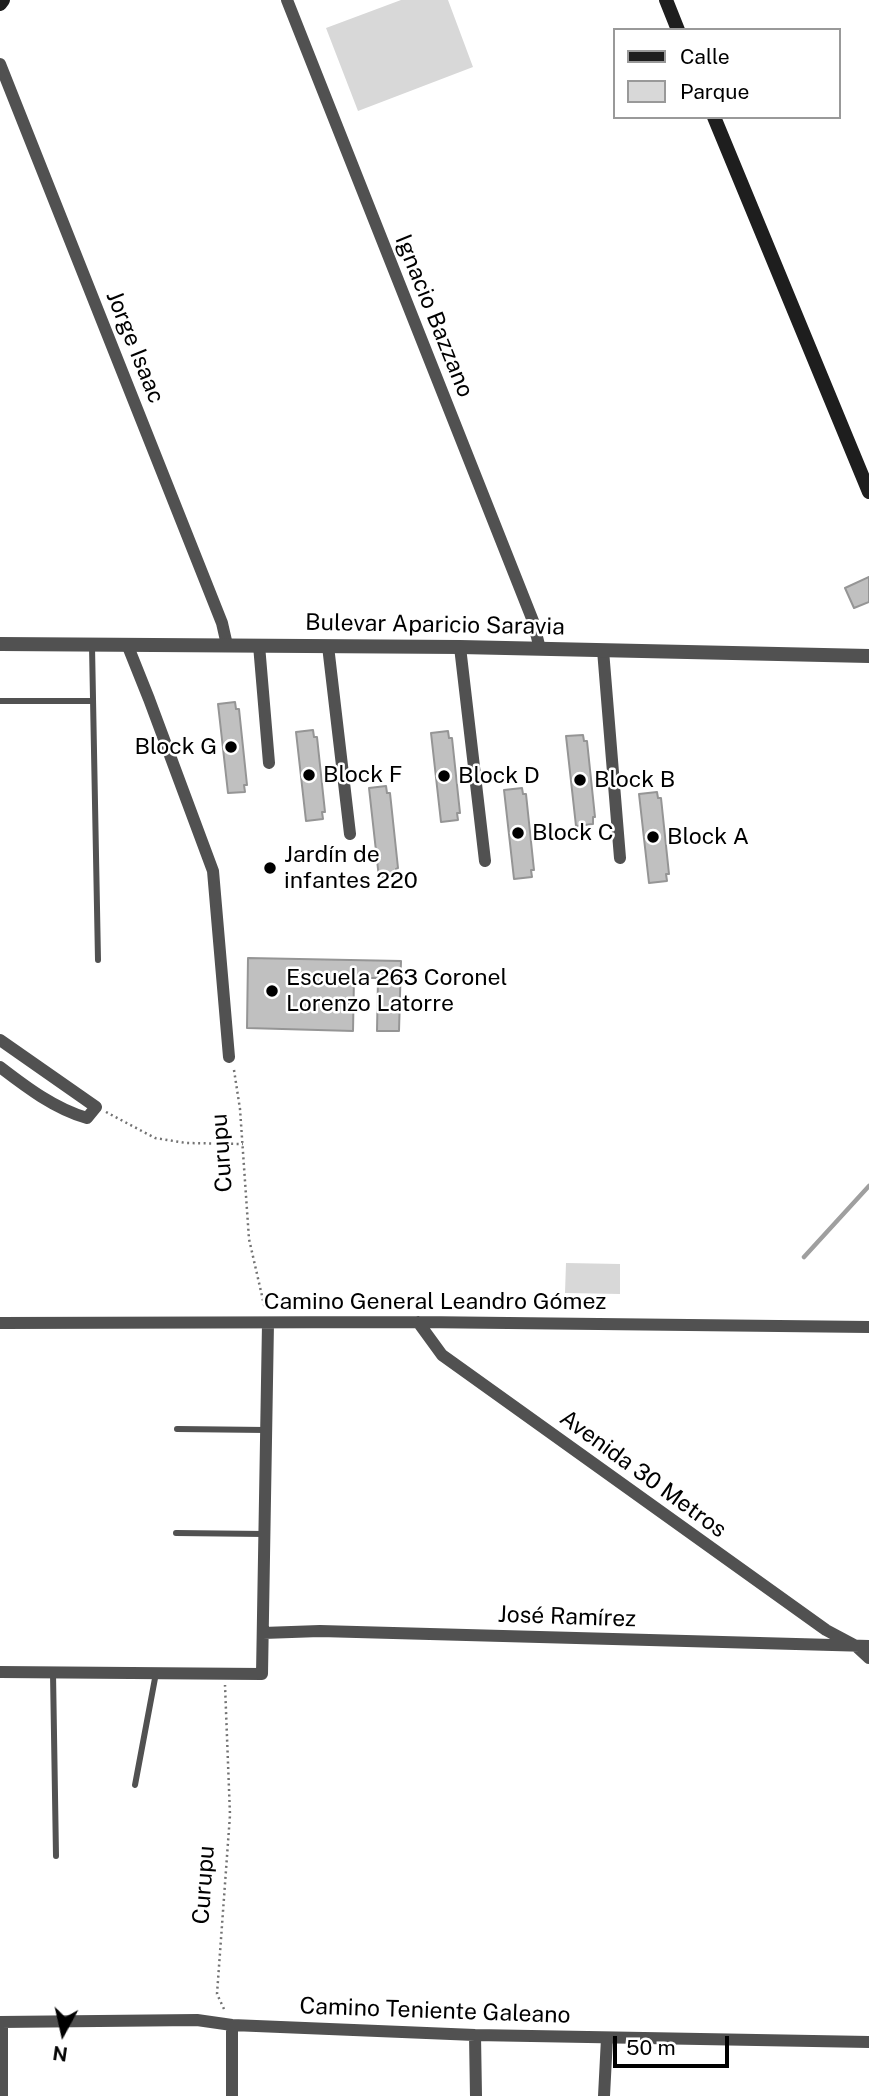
<!DOCTYPE html>
<meta charset="utf-8">
<style>
body{margin:0}
#map{position:relative;width:869px;height:2096px;overflow:hidden;background:#fff;font-family:"Public Sans",sans-serif}
canvas{display:block}
.legend{position:absolute;left:613px;top:28px;width:228px;height:91px;box-sizing:border-box;background:#fff;border:2px solid #999;margin:0;padding:9px 12px;list-style:none;font-size:21px;color:#000}
.legend li{display:flex;align-items:center;gap:14px;height:35px}
.legend b{width:35px;border:2px solid #999}
.north{position:absolute;left:28px;top:1998px;width:70px;height:70px;-webkit-text-stroke:5px #fff;paint-order:stroke;rotate:188deg;font-size:19px;font-weight:700;line-height:28px;text-align:center;color:#000}
.north::after{content:'';display:block;margin:auto;width:24px;height:32px;background:#000;clip-path:polygon(50% 0,100% 100%,50% 72%,0 100%)}
.scale{position:absolute;left:613px;top:2036px;width:116px;height:32px;box-sizing:border-box;border:4px solid #000;border-top:0;padding-left:9px;font-size:21px;line-height:24px;white-space:nowrap;color:#000;-webkit-text-stroke:5px #fff;paint-order:stroke}
</style>
<div id="map">
<canvas width="869" height="2096"></canvas>
<ul class="legend">
<li><b style="height:9px;background:#1e1e1e"></b>Calle</li>
<li><b style="height:19px;background:#d8d8d8"></b>Parque</li>
</ul>
<div class="north">N</div>
<div class="scale">50 m</div>
</div>
<script>
const ctx = document.querySelector('canvas').getContext('2d');
ctx.lineJoin = 'round';
function fillPath(path, color) { ctx.fillStyle = color; ctx.fill(path, 'evenodd'); }
function stroke(path, color, width, dash) { ctx.strokeStyle = color; ctx.lineWidth = width; ctx.lineCap = dash ? 'butt' : 'round'; ctx.setLineDash(dash || []); ctx.stroke(path); }
function drawText(font, color, halo, rows, align = 'center') {
  ctx.font = font + ' "Public Sans",sans-serif'; ctx.lineWidth = 5; ctx.setLineDash([]); ctx.textBaseline = 'middle'; ctx.strokeStyle = halo; ctx.fillStyle = color; for (const [text, x, y, turn = 0] of rows) {
    ctx.save(); ctx.translate(x, y); ctx.rotate((+turn || 0) * Math.PI / 180); ctx.textAlign = isNaN(turn) ? turn : align; if (halo) ctx.strokeText(text, 0, 0); ctx.fillText(text, 0, 0); ctx.restore();
  }
}
const green = new Path2D(`
 M401,0H448L473,67L358,111L326,28Z
 M566,1263L620,1264V1294L565,1293Z`);
const stream = new Path2D(`
 M804,1257L869,1186`);
const building = new Path2D(`
 M869,577V602L854,608L845,588Z
 M235,702L236,709H239L247,785H244L245,792L228,793L218,704Z
 M313,730L314,737H317L325,812H322L323,819L306,821L296,732Z
 M448,731L449,738H452L460,813H457L458,820L441,822L431,733Z
 M583,735L584,741H587L595,817H593V824L576,826L566,736Z
 M386,786L387,793H390L398,868L396,869V876L379,878L369,788Z
 M522,788L523,794H526L534,870H531L532,877L514,879L504,790Z
 M657,792L658,798H661L669,874H666L667,881L649,883L639,794Z
 M248,958L401,961L399,1031H377L378,978H354L353,1031L247,1028Z`);
const path = new Path2D(`
 M234,1070L240,1109L249,1239L265,1309
 M106,1112L155,1138L186,1143L243,1144
 M224,2009L217,1994L230,1815L225,1685`);
const service = new Path2D(`
 M92,646L98,960
 M0,701H93
 M177,1429L266,1430
 M176,1533L265,1534
 M53,1673L56,1856
 M135,1785L156,1673`);
const minor = new Path2D(`
 M287,0L533,621L540,649
 M0,64L222,623L227,645
 M127,644L149,699L213,871L229,1057
 M259,645L269,763
 M328,646L350,834
 M460,647L485,861
 M603,650L620,858
 M0,1040L96,1107L87,1118C55,1109 26,1087 0,1067
 M418,1322L442,1355L826,1630L856,1646L869,1658
 M0,1323L418,1322L869,1327
 M263,1633L320,1631L869,1646
 M0,1672L262,1674L268,1323
 M0,2022L197,2020L232,2025L475,2035L869,2042
 M232,2025V2096
 M475,2035L476,2096
 M2,2096V2022
 M604,2096L607,2038`);
const tertiary = new Path2D(`
 M0,644L460,647L869,656`);
const secondary = new Path2D(`
 M666,0L678,30
 M0,4L3,0
 M714,117L869,492`);
const markers = [
 [231,747,7,"#000"],
 [309,775,7,"#000"],
 [444,776,7,"#000"],
 [580,780,7,"#000"],
 [518,833,7,"#000"],
 [653,837,7,"#000"],
 [270,868,7,"#000"],
 [272,991,7,"#000"]
];
const streetNames = [
 ["Ignacio Bazzano",434,316,68],
 ["Jorge Isaac",135,347,68],
 ["Bulevar Aparicio Saravia",435,625,1],
 ["Curupu",222,1153,-94],
 ["Camino General Leandro Gómez",435,1302],
 ["Avenida 30 Metros",643,1474,36],
 ["José Ramírez",567,1617,2],
 ["Curupu",204,1885,-86],
 ["Camino Teniente Galeano",435,2011,2]
];
const poiNames = [
 ["Block G",217,747,"right"],
 ["Block F",323,775],
 ["Block D",458,776],
 ["Block B",594,780],
 ["Block C",532,833],
 ["Block A",667,837],
 ["Jardín de",284,855],
 ["infantes 220",284,881],
 ["Escuela 263 Coronel",286,978],
 ["Lorenzo Latorre",286,1004]
];
fillPath(green, '#d8d8d8');
stroke(stream, '#9f9f9f', 4.5);
fillPath(building, '#c0c0c0');
stroke(building, '#959595', 2);
stroke(path, '#737373', 2.5, [2, 3.5]);
stroke(service, '#515151', 6);
stroke(minor, '#515151', 12);
stroke(tertiary, '#515151', 14);
stroke(secondary, '#1e1e1e', 14);
for (const [x, y, r, color] of markers) { const dot = new Path2D(); dot.arc(x, y, r, 0, 2 * Math.PI); ctx.fillStyle = color; ctx.fill(dot); stroke(dot, '#fff', 2.5); }
drawText('23px', '#000', '#fff', streetNames);
drawText('23px', '#000', '#fff', poiNames, 'left');
</script>
